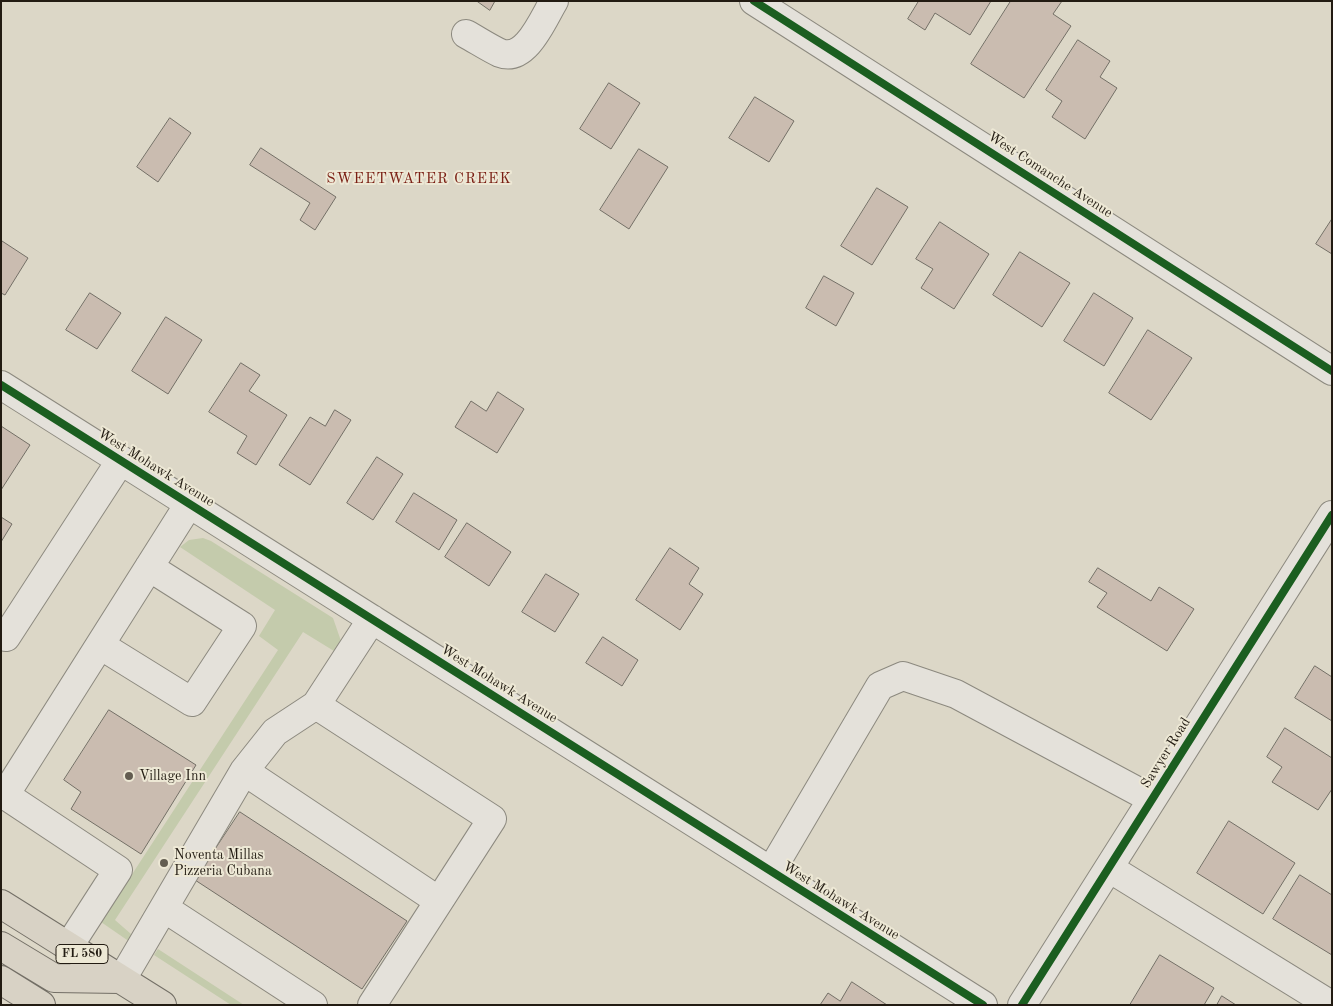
<!DOCTYPE html>
<style>
body{margin:0}
#map{position:relative;width:1333px;height:1006px;overflow:hidden;background:#dcd7c7;font-family:"Old Standard TT",serif}
canvas{display:block}
.frame{position:absolute;inset:0;border:2px solid #221b12;pointer-events:none}
</style>
<div id="map">
<canvas width="1333" height="1006"></canvas>
<div class="frame"></div>
</div>
<script>
const ctx = document.querySelector('canvas').getContext('2d');
ctx.lineJoin = 'round';
function fillPath(path, color) { ctx.fillStyle = color; ctx.fill(path, 'evenodd'); }
function stroke(path, color, width, dash) { ctx.strokeStyle = color; ctx.lineWidth = width; ctx.lineCap = dash ? 'butt' : 'round'; ctx.setLineDash(dash || []); ctx.stroke(path); }
function drawText(font, color, halo, rows, align = 'center') {
  ctx.font = font + ' "Old Standard TT",serif'; ctx.lineWidth = 4; ctx.setLineDash([]); ctx.textBaseline = 'middle'; ctx.strokeStyle = halo; ctx.fillStyle = color; for (const [text, x, y, turn = 0] of rows) {
    ctx.save(); ctx.translate(x, y); ctx.rotate((+turn || 0) * Math.PI / 180); ctx.textAlign = isNaN(turn) ? turn : align; if (halo) ctx.strokeText(text, 0, 0); ctx.fillText(text, 0, 0); ctx.restore();
  }
}
const green = new Path2D(`
 M203,538L211,541L333,618L341,641L337,650L334,651L303,632L115,920L131,934L130,942L101,922L278,650L259,636L275,610L180,547L189,540Z
 M158,949L244,1005H231L154,955Z`);
const building = new Path2D(`
 M477,1H495L490,10Z
 M919,1H991L970,35L935,13L925,30L908,19Z
 M1011,1H1062L1053,14L1071,26L1024,98L971,64Z
 M1078,40L1110,61L1100,77L1117,88L1085,139L1052,117L1062,101L1046,90Z
 M609,83L640,103L611,149L580,129Z
 M755,97L794,121L769,162L729,138Z
 M170,118L191,133L158,182L137,167Z
 M261,148L336,197L315,230L300,220L310,203L250,165Z
 M639,149L668,167L629,229L600,210Z
 M877,188L908,207L872,265L841,246Z
 M1332,219V254L1316,244Z
 M940,222L989,254L954,309L921,288L933,269L916,259Z
 M2,241L28,258L5,295L1,293Z
 M1020,252L1070,283L1042,327L993,295Z
 M824,276L854,293L836,326L806,308Z
 M90,293L121,313L97,349L66,330Z
 M1094,293L1133,318L1104,366L1064,341Z
 M166,317L202,340L168,394L132,371Z
 M1148,330L1192,358L1151,420L1109,393Z
 M241,363L260,375L249,391L287,415L256,465L237,453L247,436L209,412Z
 M498,392L524,409L497,453L455,427L471,401L486,411Z
 M335,410L351,420L310,485L279,465L310,417L325,426Z
 M1,426L30,445L1,490Z
 M377,457L403,474L373,520L347,503Z
 M414,493L457,520L439,550L396,522Z
 M1,517L12,524L1,542Z
 M467,523L511,552L489,586L445,557Z
 M670,548L699,568L689,584L703,594L680,630L636,600Z
 M1098,568L1151,601L1159,587L1194,609L1167,651L1097,607L1107,593L1089,582Z
 M546,574L579,594L555,632L522,612Z
 M603,637L638,660L622,686L586,663Z
 M1315,666L1332,677V721L1295,698Z
 M109,710L196,765L141,854L71,809L81,792L64,780Z
 M1285,728L1332,758V789L1318,810L1272,782L1282,767L1267,757Z
 M240,812L407,921L362,989L195,880Z
 M1229,821L1295,863L1263,914L1197,873Z
 M1300,875L1332,895V955L1273,919Z
 M1160,955L1214,988L1204,1005H1130Z
 M852,982L887,1005H820L828,993L840,1001Z
 M1222,996L1236,1005H1217Z`);
const minor = new Path2D(`
 M754,1L1332,371
 M466,34C477,40 489,48 500,53C526,63 543,19 554,1
 M1,385L983,1005
 M6,637L121,460
 M100,645L192,702L242,626L149,567
 M316,705L492,819L372,1005
 M244,771L439,901
 M1109,868L1331,1005
 M771,871L880,686L903,676L956,694L1152,799
 M164,908L313,1005
 M69,946L118,870L5,795L189,504
 M122,979L244,771L275,732L316,705L372,619
 M1022,1005L1332,515`);
const major = new Path2D(`
 M1,904L162,1005
 M1,946L54,978L120,979
 M1,980L41,1005`);
const cycleway = new Path2D(`
 M754,1L1332,371
 M1,385L983,1005
 M1022,1005L1332,515`);
const markers = [
 [129,776,5,"#635d51"],
 [164,863,5,"#635d51"]
];
const shields = [
 [82,954,52]
];
const shieldNames = [
 ["FL 580",82,954]
];
const streetNames = [
 ["West Comanche Avenue",1050,175,33],
 ["West Mohawk Avenue",156,468,32],
 ["West Mohawk Avenue",499,684,32],
 ["Sawyer Road",1166,753,-58],
 ["West Mohawk Avenue",841,901,32]
];
const poiNames = [
 ["Village Inn",139,776],
 ["Noventa Millas",174,855],
 ["Pizzeria Cubana",174,871]
];
const neighbourhoodNames = [
 ["SWEETWATER CREEK",419,179]
];
fillPath(green, '#c4cbac');
fillPath(building, '#cabcb0');
stroke(building, '#736f66', 1);
stroke(minor, '#8c897f', 30);
stroke(major, '#736f66', 30);
stroke(minor, '#e4e1da', 28);
stroke(major, '#d8d2c5', 28);
stroke(cycleway, '#1b5e20', 8);
for (const [x, y, r, color] of markers) { const dot = new Path2D(); dot.arc(x, y, r, 0, 2 * Math.PI); ctx.fillStyle = color; ctx.fill(dot); stroke(dot, '#ede8d5', 2); }
for (const [x, y, w] of shields) { const box = new Path2D(); box.roundRect(x - w / 2, y - 9.5, w, 19, 4); ctx.fillStyle = '#ede8d5'; ctx.fill(box); stroke(box, '#221b12', 1); }
drawText('bold 12px', '#221b12', null, shieldNames);
drawText('14px', '#221b12', '#ede8d5', streetNames);
drawText('14px', '#221b12', '#ede8d5', poiNames, 'left');
ctx.letterSpacing = '1px';
drawText('15px', '#7a1f14', '#ede8d5', neighbourhoodNames);
ctx.letterSpacing = '0px';
</script>
